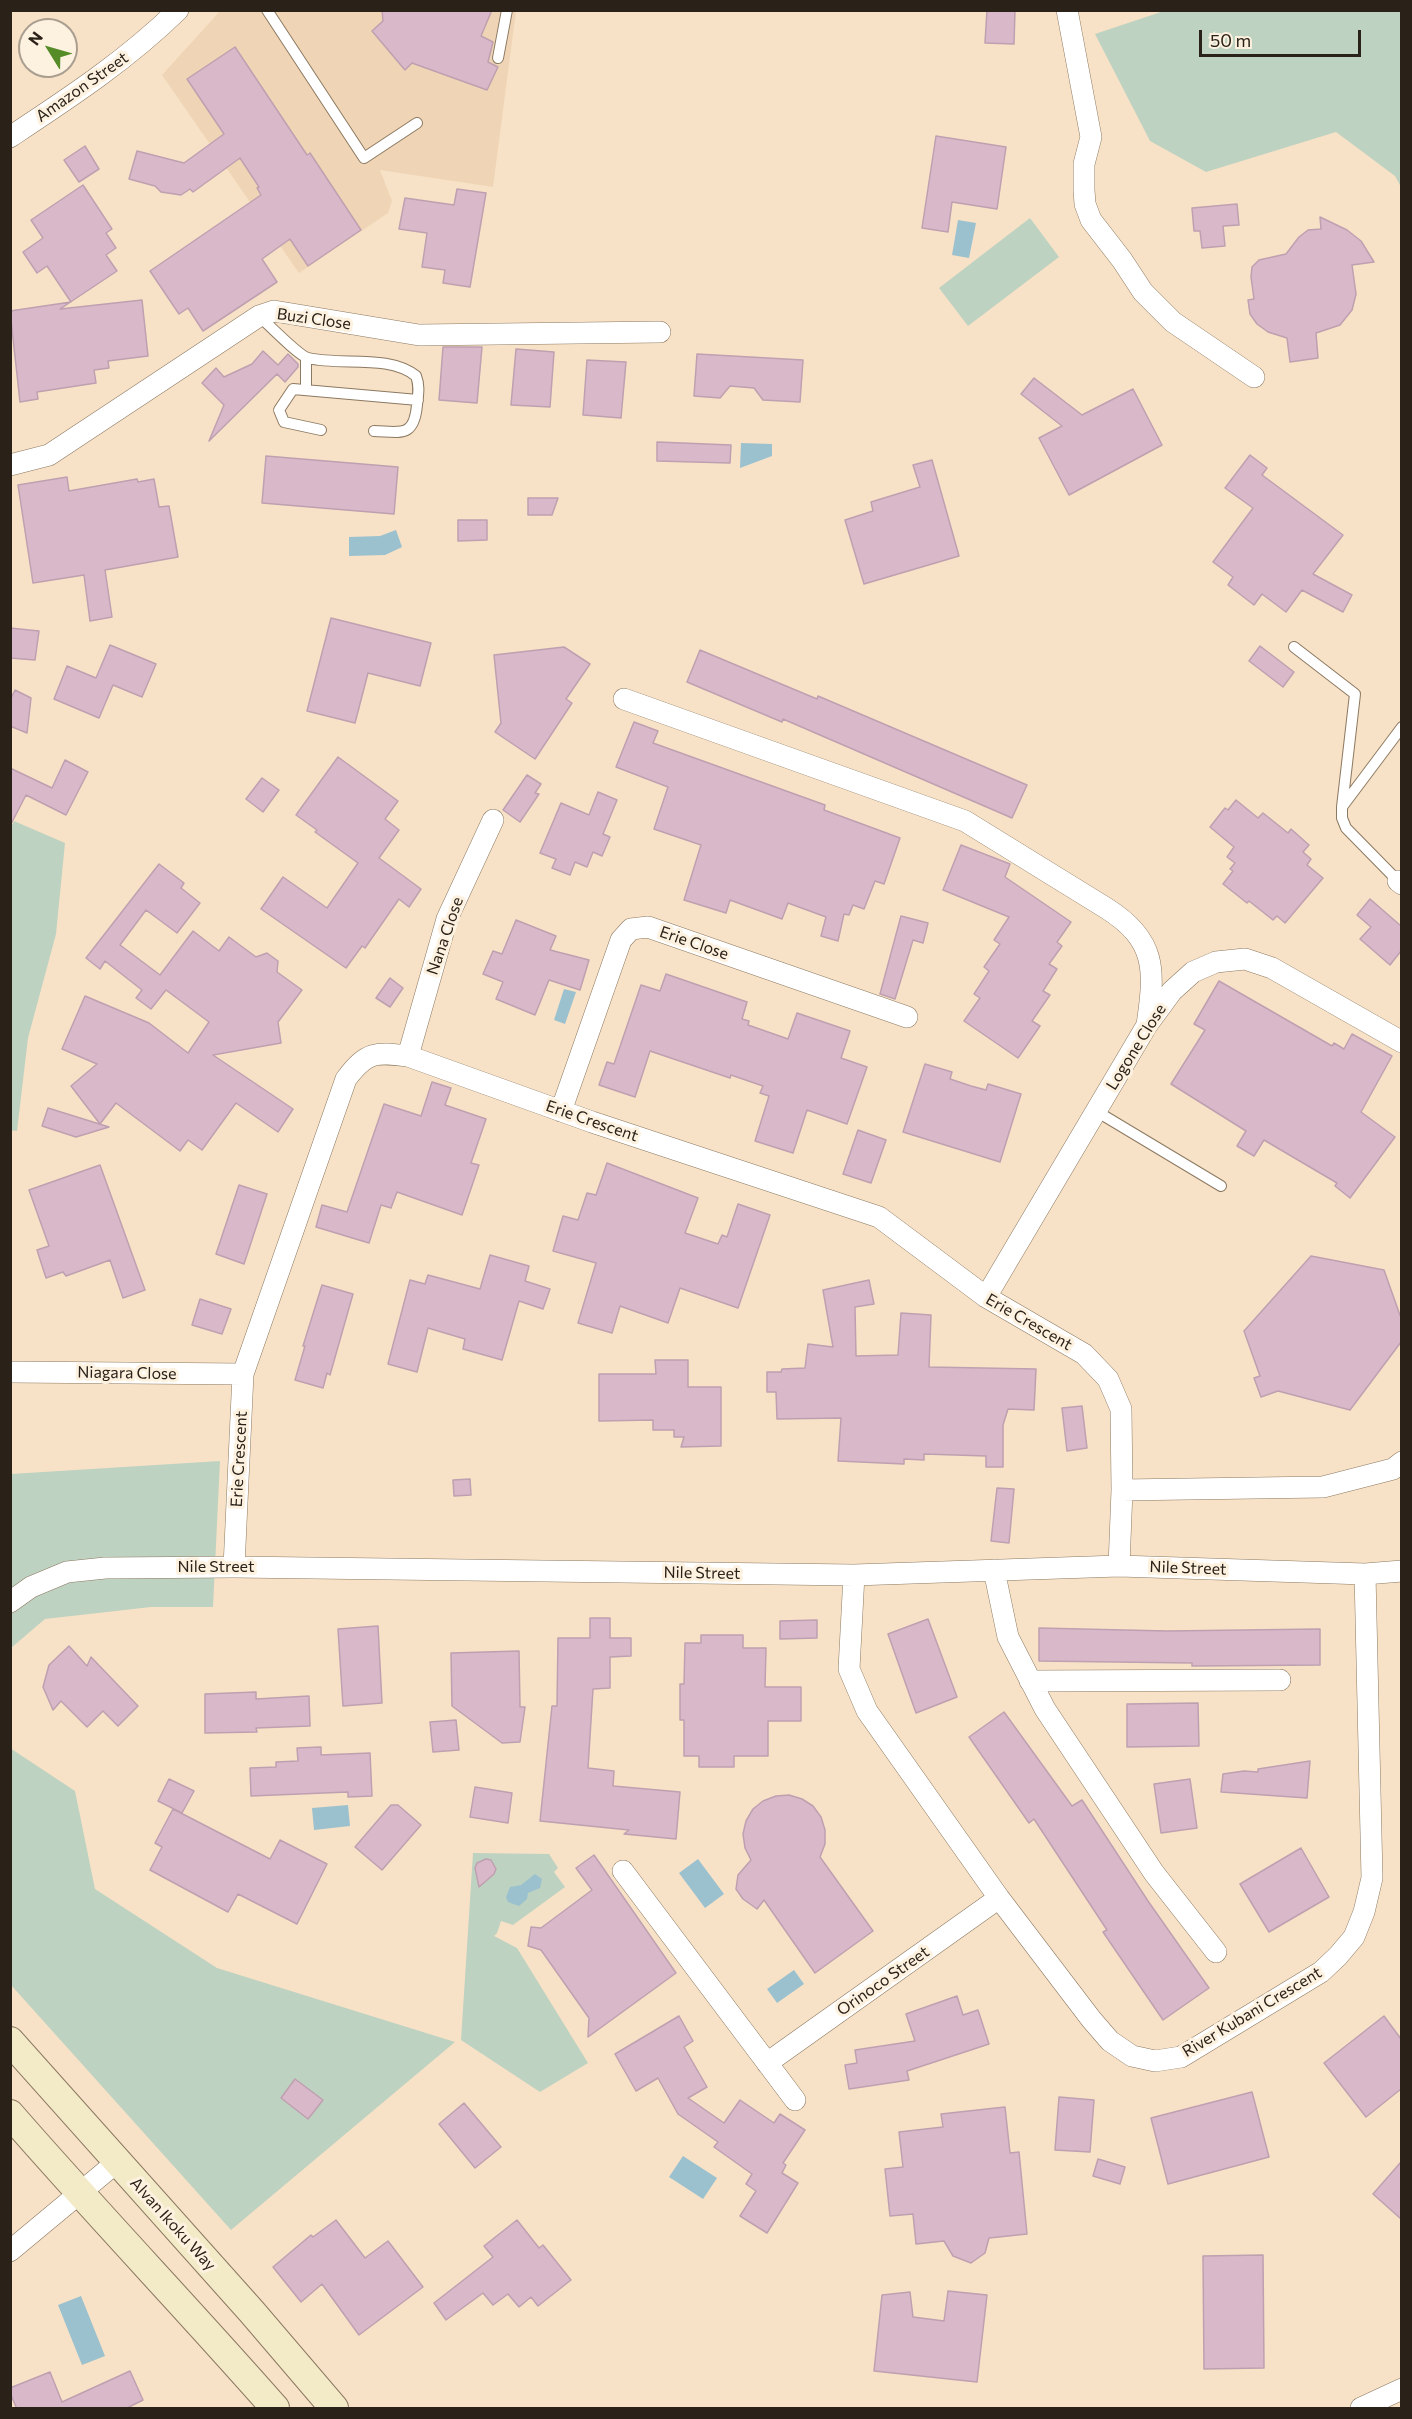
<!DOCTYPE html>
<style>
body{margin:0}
#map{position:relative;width:1412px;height:2419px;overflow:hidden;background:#f7e2c7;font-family:Commissioner,sans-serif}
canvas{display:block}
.frame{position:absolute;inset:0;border:12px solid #2a2218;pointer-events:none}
.north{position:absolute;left:18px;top:18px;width:60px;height:60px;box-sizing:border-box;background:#fdf1e0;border:2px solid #a99e90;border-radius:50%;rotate:307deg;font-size:16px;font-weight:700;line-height:24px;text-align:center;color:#2a2218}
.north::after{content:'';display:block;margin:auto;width:21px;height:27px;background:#558c27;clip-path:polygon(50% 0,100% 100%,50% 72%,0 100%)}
.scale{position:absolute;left:1199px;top:30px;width:162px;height:27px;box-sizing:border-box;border:3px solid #2a2218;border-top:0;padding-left:8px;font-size:18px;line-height:21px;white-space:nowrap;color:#2a2218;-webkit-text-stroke:4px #fdf1e0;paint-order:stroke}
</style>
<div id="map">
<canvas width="1412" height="2419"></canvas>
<div class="frame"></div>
<div class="north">N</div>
<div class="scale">50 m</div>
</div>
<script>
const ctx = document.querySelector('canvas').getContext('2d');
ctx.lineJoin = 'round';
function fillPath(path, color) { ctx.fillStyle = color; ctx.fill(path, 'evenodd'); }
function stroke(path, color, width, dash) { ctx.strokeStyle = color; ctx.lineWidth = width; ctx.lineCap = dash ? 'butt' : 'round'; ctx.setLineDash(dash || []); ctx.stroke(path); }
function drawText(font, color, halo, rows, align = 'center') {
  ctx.font = font + ' Commissioner,sans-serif'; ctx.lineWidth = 6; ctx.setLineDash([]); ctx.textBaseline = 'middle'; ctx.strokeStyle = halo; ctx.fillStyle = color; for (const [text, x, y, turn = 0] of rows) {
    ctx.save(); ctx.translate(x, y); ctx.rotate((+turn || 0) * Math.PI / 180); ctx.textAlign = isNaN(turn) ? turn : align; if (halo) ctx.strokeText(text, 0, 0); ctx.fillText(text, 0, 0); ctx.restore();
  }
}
const built = new Path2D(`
 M220,11H516L493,187L380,170L392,201L388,213L299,273L162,75Z`);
const green = new Path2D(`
 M1167,10L1401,11V187L1395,176L1336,132L1206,172L1150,141L1095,34Z
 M1030,218L1059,257L968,326L939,288Z
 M14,821L65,843L56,934L28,1038L17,1131L10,1130V829Z
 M220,1461L213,1607H151L45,1619L11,1648V1474Z
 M10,1748L75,1791L95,1889L217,1968L455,2042L231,2230L11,1985Z
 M473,1853L549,1854L558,1868L554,1872L565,1887L513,1925L501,1921L497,1933L494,1936L517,1948L588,2063L540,2092L461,2040Z`);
const water = new Path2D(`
 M958,220L976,223L969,258L952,255Z
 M741,443L772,444V456L740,468Z
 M396,530L402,547L400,548L385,555L349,556V537L380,536Z
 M564,989L576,992L565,1024L554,1020Z
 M348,1805L350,1826L314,1830L312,1808Z
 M698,1859L724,1894L705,1908L679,1873Z
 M535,1874L542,1879L540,1888L528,1893L527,1899L519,1906L508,1902L506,1897L510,1887L521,1885Z
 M794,1970L804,1984L777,2003L767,1989Z
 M683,2156L717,2178L703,2199L669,2177Z
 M81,2296L105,2356L82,2365L58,2305Z`);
const building = new Path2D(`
 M382,10H492L481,36L493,42L488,62L498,67L487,90L412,63L405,70L372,31L383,21Z
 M987,10H1015L1014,44L985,43Z
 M235,47L307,155L310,153L361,230L308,266L290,239L262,259L277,282L203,331L188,308L179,314L150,271L261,195L257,188L259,187L240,158L193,192L190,189L181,195L161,192L155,186L129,179L137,151L184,163L224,134L187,79Z
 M936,136L1006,147L997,209L952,202L948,232L922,228Z
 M85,146L99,169L79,182L64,160Z
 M83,185L112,229L106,233L116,248L106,255L117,271L60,309L142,300L148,356L108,361L109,368L94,370L96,383L37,392L38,399L20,402L10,311L71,302L47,266L37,273L23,252L43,238L31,220Z
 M457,189L486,193L470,287L443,283L445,270L422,267L427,233L399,229L405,198L454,205Z
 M1237,204L1239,225L1223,226L1225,246L1202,248L1200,231H1194L1192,208Z
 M1320,217L1347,230L1361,241L1374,262L1352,265L1356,294L1352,310L1340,325L1316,333L1318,358L1290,362L1287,338L1268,332L1257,324L1250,314L1248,300L1254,299L1251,277L1252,267L1259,260L1286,254L1299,237L1308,230L1321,229Z
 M443,347H482L477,403L439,400Z
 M516,349L554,352L550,407L511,405Z
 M263,351L278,365L288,354L298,364V367L285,382L277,374L209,441L224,405L202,383L216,368L224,377L252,364Z
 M697,354L803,360L800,402L763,400L754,388L730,386L720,398L694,396Z
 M587,360L626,362L621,418L583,415Z
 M1034,378L1082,415L1133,389L1162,445L1069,495L1039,438L1062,426L1021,394Z
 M657,442L731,445L730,463L657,461Z
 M1250,455L1267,468L1262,475L1343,535L1313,574L1352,595L1343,612L1302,590L1286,612L1262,594L1254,605L1228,585L1233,577L1213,562L1253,508L1225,488Z
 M266,456L398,467L394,514L262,503Z
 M932,460L959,556L864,584L845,520L873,511L871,502L920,487L913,465Z
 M67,477L69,491L137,479L138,482L154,479L159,507L169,506L178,557L105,570L112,617L90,621L84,575L33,583L18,485Z
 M528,498H558L552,515H528Z
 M458,520H487V540L458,541Z
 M331,618L431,643L420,686L368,673L355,723L307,711Z
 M10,628L39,631L35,660L10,658Z
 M110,645L156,664L142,697L113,685L99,718L54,699L67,666L96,678Z
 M1260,646L1294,672L1283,687L1249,661Z
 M564,647L590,664L566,699L572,703L535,759L495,732L501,723L494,655Z
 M700,650L817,699L818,696L1027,785L1012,818L783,719L782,722L687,682Z
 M15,690L31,698L27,733L10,726V700Z
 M634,722L658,731L653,743L825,805L824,810L900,838L884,884L875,881L864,909L853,905L849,915L844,914L838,941L821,936L826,917L788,903L782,919L730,900L726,913L684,900L701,845L654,829L668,787L616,767Z
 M338,757L398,801L385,819L399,830L379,858L421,889L409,907L399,899L365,948L362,946L346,968L261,909L283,877L327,908L358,863L315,832L317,830L296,815Z
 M65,760L88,772L66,815L26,795L10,826V768L52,788Z
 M527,775L541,784L535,793L539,794L520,822L503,810Z
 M262,778L279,790L263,812L246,799Z
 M598,792L617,800L603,834L610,837L602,856L593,852L587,867L575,862L570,875L552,868L556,859L540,853L561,803L589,815Z
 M1236,800L1258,818L1263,813L1288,833L1291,829L1309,845L1303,852L1311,859L1307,865L1323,878L1285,923L1277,916L1273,920L1249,901L1247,903L1223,884L1233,871L1230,869L1235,863L1227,857L1234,847L1210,827L1225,808L1228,810Z
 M961,845L1010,864L1005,877L1071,922L1057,942L1062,946L1049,964L1057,969L1043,991L1050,995L1032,1021L1040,1026L1018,1058L964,1021L980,998L974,994L989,971L984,967L1000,944L994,940L1009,917L943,890Z
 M159,864L184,883L181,888L200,903L177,933L146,910L120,945L160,975L193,931L219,951L229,937L256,957L267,953L278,961L277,972L302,990L278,1022L281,1043L213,1055L293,1109L278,1132L236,1103L202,1150L188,1140L180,1151L116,1103L100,1124L71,1086L97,1064L62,1049L85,996L149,1023L188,1053L209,1022L166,990L151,1009L136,998L142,990L105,961L100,969L86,958Z
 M1370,899L1401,926V951L1390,965L1360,939L1371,927L1357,915Z
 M901,916L928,923L923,943L913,940L895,999L880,994Z
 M516,920L556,936L550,950L589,960L580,990L549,980L535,1015L496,999L503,982L483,974L493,951L502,954Z
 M666,974L747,1002L742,1019L749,1021L748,1025L788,1039L797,1013L850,1031L841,1058L867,1067L847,1124L807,1110L793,1153L755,1141L769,1096L760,1093L763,1086L731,1075L730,1078L650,1051L635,1097L599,1085L607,1062L614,1064L641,985L660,991Z
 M390,978L403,988L390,1007L376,998Z
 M1219,981L1332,1046L1334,1043L1344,1049L1352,1034L1392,1056L1361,1112L1395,1137L1350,1198L1335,1186L1337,1183L1264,1140L1254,1156L1237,1146L1246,1131L1171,1084L1205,1030L1194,1024Z
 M925,1064L952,1072L950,1079L971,1086L986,1090L988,1084L1021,1094L1000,1162L903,1132Z
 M432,1082L451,1088L445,1105L486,1119L471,1163L479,1165L462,1215L397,1192L391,1208L381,1205L369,1243L316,1227L322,1205L347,1212L384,1104L421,1116Z
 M48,1108L109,1127L76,1137L42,1126Z
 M858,1130L886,1140L871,1183L843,1174Z
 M607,1163L698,1198L685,1233L718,1244L722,1235L727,1237L738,1204L770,1215L738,1308L680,1288L668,1323L620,1306L612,1333L578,1323L596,1263L553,1251L563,1216L578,1220L587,1193L596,1195Z
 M100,1165L145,1290L123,1298L110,1260L66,1276L63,1272L46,1278L37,1250L49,1246L29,1190Z
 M239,1185L267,1194L244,1264L216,1254Z
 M490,1255L529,1266L525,1281L550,1289L543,1309L519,1301L502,1360L463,1349L465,1339L428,1328L417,1372L388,1364L410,1280L425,1284L428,1275L480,1289Z
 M1311,1256L1384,1270L1401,1318V1342L1350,1410L1278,1391L1261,1397L1254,1378L1260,1376L1244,1331Z
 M869,1280L874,1304L855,1307L856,1356L898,1355L901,1313L931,1315L929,1367L1036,1369L1034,1410L1008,1409L1003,1425V1467H986V1456L924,1454V1460L904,1459V1464L838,1461L841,1418L777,1419L776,1392H767V1372H781L782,1369L805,1368L808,1344L833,1347L823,1290Z
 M322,1285L353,1294L330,1375L327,1373L323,1388L295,1380L305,1346H303Z
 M200,1299L231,1309L222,1334L192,1325Z
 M655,1360H688V1387H721V1446L681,1447L684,1437H674V1430H653V1420L599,1421V1374H656Z
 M1082,1406L1087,1448L1067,1451L1062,1408Z
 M470,1479L471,1495L454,1496L453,1480Z
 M997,1488L1014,1489L1009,1543L991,1541Z
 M590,1618H610V1638H631V1656L610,1657V1688L593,1689L588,1768L614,1771L613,1786L680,1792L676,1839L624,1834L629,1830L540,1821L552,1706H557L558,1638H590Z
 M928,1619L957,1697L916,1713L888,1634Z
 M817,1620V1638L780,1639V1621Z
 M378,1626L382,1703L343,1706L338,1629Z
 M1039,1628L1167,1631L1320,1629V1665L1192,1666V1663L1039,1661Z
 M701,1635H743V1648H766L765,1687H801V1721H768V1756H734V1767H699V1756H684V1720H680V1684H684L685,1643H701Z
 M69,1646L87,1666L91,1657L138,1706L118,1726L103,1711L87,1727L61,1701L53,1710L43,1687L49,1665Z
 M519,1651L520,1707H525L520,1742L502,1743L452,1706L451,1653Z
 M256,1692V1699L309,1696L310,1726L256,1728L257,1732L205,1733V1694Z
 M1198,1703L1199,1746L1127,1747V1704Z
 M1004,1712L1072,1806L1082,1800L1148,1901L1209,1988L1163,2020L1103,1932L1107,1930L1034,1819L1029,1823L969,1737Z
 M456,1720L459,1750L433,1752L430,1722Z
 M321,1747V1755L370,1753L372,1796L348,1797V1792L251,1796L250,1768L276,1767V1762L298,1761L297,1748Z
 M1310,1761L1307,1798L1221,1792L1223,1774L1244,1771L1258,1772V1769Z
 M169,1779L194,1791L182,1813L158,1801Z
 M1190,1779L1197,1828L1161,1833L1154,1784Z
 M475,1787L512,1793L508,1823L470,1817Z
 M789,1795L802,1799L813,1806L821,1817L825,1830V1844L820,1857L873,1931L815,1973L764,1900L757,1909L743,1899L736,1889L738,1875L751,1860L745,1848L743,1834L746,1821L753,1809L763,1801L776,1796Z
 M391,1805H398L421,1825L382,1870L355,1847Z
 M173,1809L270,1859L280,1840L327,1864L297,1924L238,1894L228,1912L150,1870L162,1847L155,1843Z
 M1301,1848L1329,1897L1269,1932L1240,1884Z
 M594,1855L676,1973L588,2037L589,2018L541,1950L528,1946L531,1927L541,1928L592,1890L576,1868Z
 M486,1859L491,1860L496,1869L494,1874L479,1887L475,1868L477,1863Z
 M957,1996L963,2015L978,2010L989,2044L907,2071L909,2080L849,2089L845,2065L857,2063L855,2050L915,2041L906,2014Z
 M679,2016L693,2041L684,2047L707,2087L688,2098L724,2123L740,2100L774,2123L780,2114L805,2130L783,2163L786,2165L782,2173L798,2183L767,2233L740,2216L756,2191L746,2184L752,2174L714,2147L718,2142L678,2114L658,2078L636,2091L615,2054Z
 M1384,2016L1401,2039V2089L1366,2117L1324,2063Z
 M295,2079L323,2100L308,2119L281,2098Z
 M1252,2092L1269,2157L1168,2184L1151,2118Z
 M1059,2097L1094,2100L1090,2152L1055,2150Z
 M464,2103L501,2147L475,2168L439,2124Z
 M1005,2107L1010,2153L1019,2152L1027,2234L989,2238L985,2253L971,2263L953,2256L944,2241L916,2244L913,2214L890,2216L885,2169L903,2167L899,2132L943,2127L941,2114Z
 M1098,2159L1125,2167L1120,2184L1093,2176Z
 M1401,2162V2219L1373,2194Z
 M336,2220L365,2258L388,2241L423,2287L359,2335L322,2284L301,2302L273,2267L311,2235L313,2237Z
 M517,2220L539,2248L543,2245L571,2280L538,2306L531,2297L519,2307L508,2294L493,2305L483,2293L446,2320L434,2303L493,2257L484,2246Z
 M1263,2255L1264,2368L1204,2369L1203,2256Z
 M948,2291L987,2295L977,2382L874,2371L882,2295L910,2292L913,2317L944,2321Z
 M130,2371L143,2400L125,2409H17L10,2393V2388L50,2372L62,2402Z`);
const lane = new Path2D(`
 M267,10L364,158L417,123
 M498,58L507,10
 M259,316C268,324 299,356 308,358C341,366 389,354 416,376C420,386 418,395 417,405C414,438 401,432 374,431
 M306,358V389
 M321,430L284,422L279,410L293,389L418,400
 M1294,647L1355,694L1342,807
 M1398,881L1346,828L1342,818V807L1402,727
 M1096,1111L1221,1186`);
const street = new Path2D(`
 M1067,10L1091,137L1084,164V190L1085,204L1091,220L1122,260L1143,292L1173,322L1254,377
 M10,137C69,98 127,60 178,10
 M10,465L49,455L259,316L274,311L419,335L660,332
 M624,699L965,821L1106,908C1157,940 1155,970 1147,1025
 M1398,881L1402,884
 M408,1056L447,919L493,820
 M561,1111L621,940L631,929L648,927L907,1017
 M986,1297L1147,1025L1172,991L1193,972L1216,962L1245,959L1272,968L1402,1042
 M10,1372L243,1374
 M1122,1490L1323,1487L1393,1469L1402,1462
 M234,1567L243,1374L346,1079C367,1051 376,1052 408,1056L592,1122L879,1217L986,1297L1084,1354L1108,1379L1121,1409L1122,1490L1119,1566
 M994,1570L1008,1637L1045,1709L1154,1873L1216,1952
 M854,1575L849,1669L867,1711L999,1898L1091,2019L1110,2041L1132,2056L1155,2061L1181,2057L1321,1972L1338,1956L1354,1937L1364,1912L1372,1878L1365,1574
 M10,1602L31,1587L67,1572L105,1568L234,1567L854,1575L1119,1566L1365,1574L1402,1571
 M1030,1681L1280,1680
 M623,1871L795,2100
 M767,2063L999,1898
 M10,2251L117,2162
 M1361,2408L1402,2389`);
const secondary = new Path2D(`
 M10,2041L252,2312L334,2408
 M10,2114C97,2214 188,2309 275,2408`);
const streetNames = [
 ["Amazon Street",82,87,-35],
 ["Buzi Close",314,319,8],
 ["Nana Close",445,936,-71],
 ["Erie Close",694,943,19],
 ["Logone Close",1136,1047,-58],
 ["Erie Crescent",592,1121,19],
 ["Erie Crescent",1029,1322,30],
 ["Niagara Close",127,1373,1],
 ["Erie Crescent",239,1459,-87],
 ["Nile Street",216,1567],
 ["Nile Street",1188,1568,2],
 ["Nile Street",702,1573,1],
 ["Orinoco Street",883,1981,-35],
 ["River Kubani Crescent",1252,2012,-31],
 ["Alvan Ikoku Way",173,2224,48]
];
fillPath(built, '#efd5b5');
fillPath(green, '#bed2c1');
fillPath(water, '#9bc1cf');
fillPath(building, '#d9b8ca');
stroke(building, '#bea0b0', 1.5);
stroke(lane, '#8c7961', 12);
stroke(street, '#8c7961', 22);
stroke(secondary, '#8c7961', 30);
stroke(lane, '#fff', 10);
stroke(street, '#fff', 21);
stroke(secondary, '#f3eac8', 28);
drawText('16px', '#2a2218', '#fdf1e0', streetNames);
</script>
